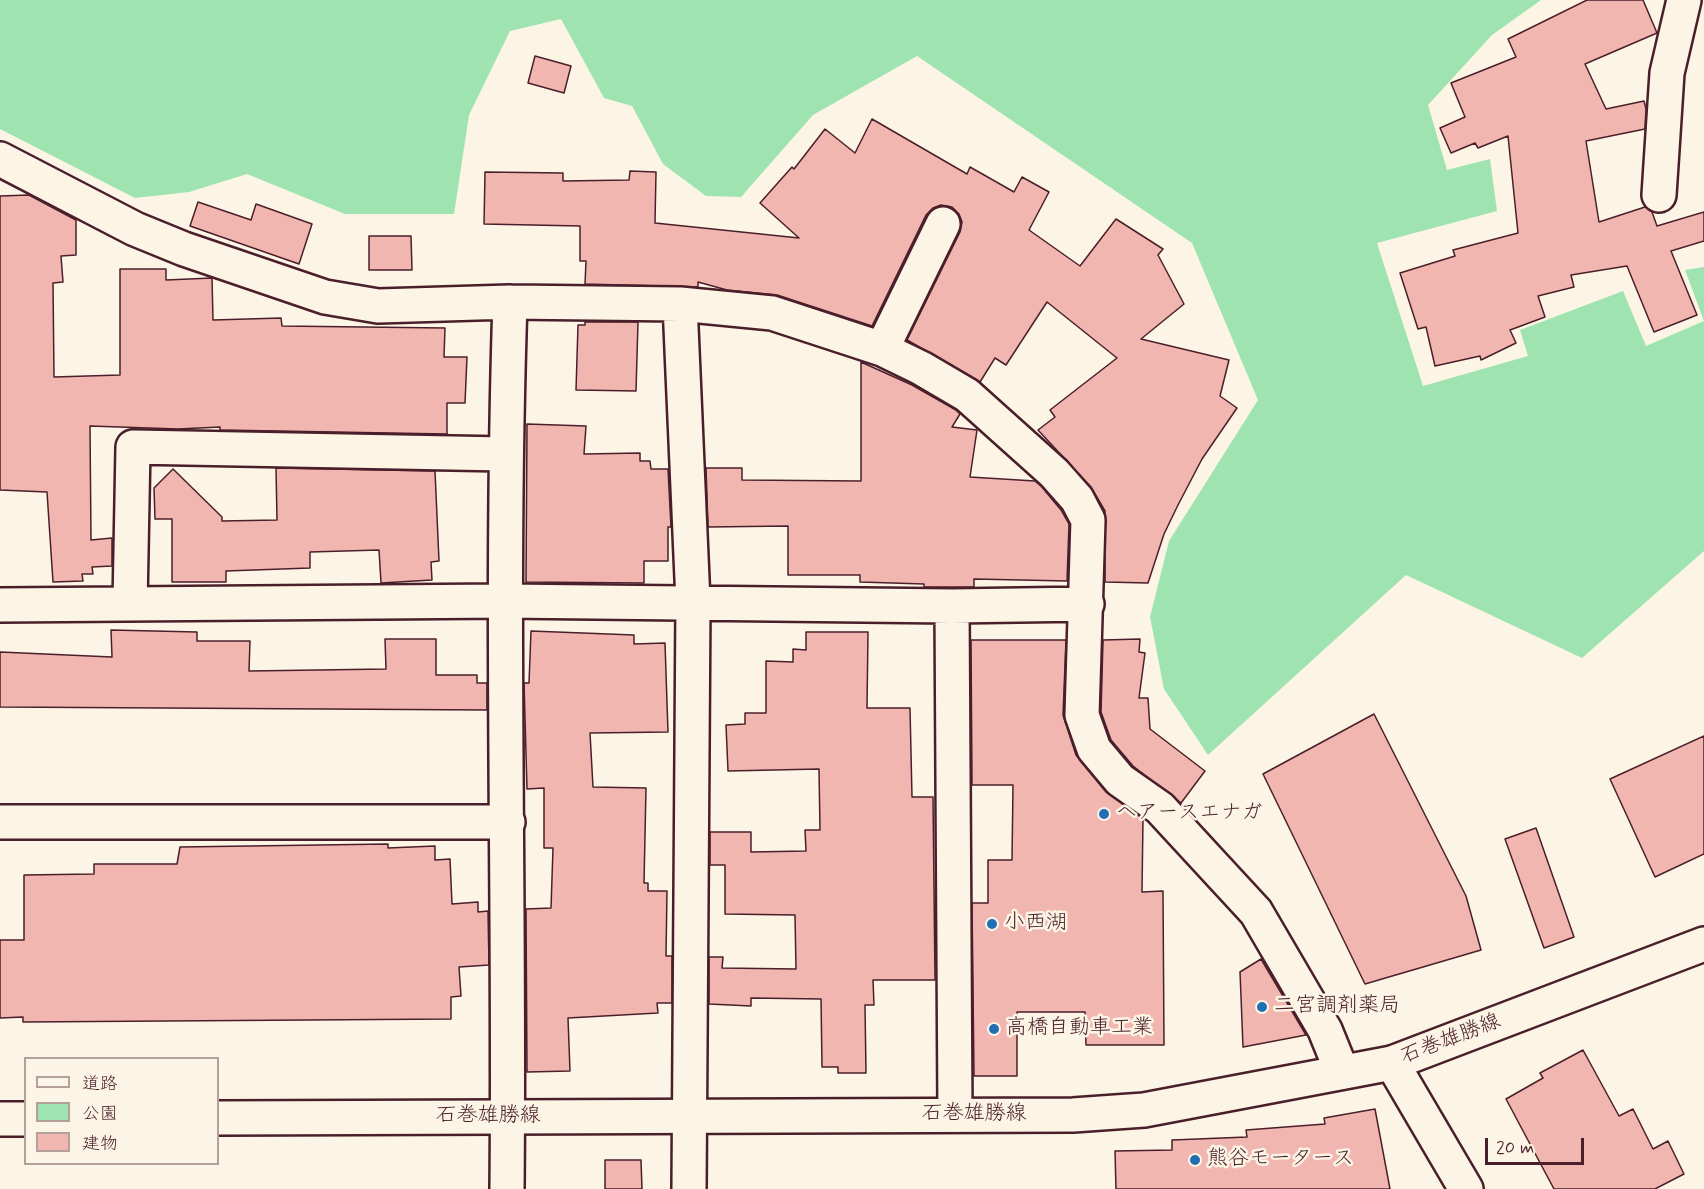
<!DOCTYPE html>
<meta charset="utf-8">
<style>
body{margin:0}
#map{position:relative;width:1704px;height:1189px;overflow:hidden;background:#fcf5e5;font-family:Mynerve,"Klee One",sans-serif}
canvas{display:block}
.legend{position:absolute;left:24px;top:1057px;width:195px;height:108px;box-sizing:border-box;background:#fcf5e5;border:2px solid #b59f9b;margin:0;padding:8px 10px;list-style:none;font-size:18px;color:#4a1f2b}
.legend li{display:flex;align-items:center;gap:12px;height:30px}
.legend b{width:30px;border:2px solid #b59f9b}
.scale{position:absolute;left:1485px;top:1138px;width:99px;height:27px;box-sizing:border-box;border:3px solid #4a1f2b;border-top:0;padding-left:8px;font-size:18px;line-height:21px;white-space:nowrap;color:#4a1f2b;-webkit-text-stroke:4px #fcf5e5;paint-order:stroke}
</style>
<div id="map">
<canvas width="1704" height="1189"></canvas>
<ul class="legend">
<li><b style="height:8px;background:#fcf5e5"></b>道路</li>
<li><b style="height:16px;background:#9ee3b0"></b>公園</li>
<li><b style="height:16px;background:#f1b6af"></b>建物</li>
</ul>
<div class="scale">20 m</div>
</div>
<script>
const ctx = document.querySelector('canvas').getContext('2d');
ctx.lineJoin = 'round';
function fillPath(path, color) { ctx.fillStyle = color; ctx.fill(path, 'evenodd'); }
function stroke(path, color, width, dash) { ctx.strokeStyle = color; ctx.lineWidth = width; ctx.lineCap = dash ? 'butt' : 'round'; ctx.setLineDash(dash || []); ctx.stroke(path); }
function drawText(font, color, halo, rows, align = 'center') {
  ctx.font = font + ' Mynerve,"Klee One",sans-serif'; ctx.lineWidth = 5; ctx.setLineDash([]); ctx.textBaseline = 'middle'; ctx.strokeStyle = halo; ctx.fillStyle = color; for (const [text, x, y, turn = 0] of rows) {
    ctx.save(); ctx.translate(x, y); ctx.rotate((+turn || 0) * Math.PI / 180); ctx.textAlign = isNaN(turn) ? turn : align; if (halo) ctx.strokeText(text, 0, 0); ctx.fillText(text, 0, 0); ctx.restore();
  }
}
const green = new Path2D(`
 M0,0H1541L1492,35L1428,105L1447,170L1490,159L1497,211L1377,243L1423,386L1528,356L1520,330L1623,291L1646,346L1704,321L1685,270L1704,267V551L1582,658L1406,575L1208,755L1164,689L1150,617L1169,541L1258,400L1192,243L917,56L813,115L741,197L706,196L663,164L632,106L604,98L561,19L510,31L469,115L454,214H345L247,174L189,192L135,198L0,129Z`);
const building = new Path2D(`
 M1587,0H1643L1657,33L1585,64L1606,109L1644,101L1646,109L1645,129L1586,141L1599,222L1645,207L1652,212L1657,226L1704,212V241L1671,251L1697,315L1654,332L1627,266L1571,275L1574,287L1538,296L1545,317L1510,330L1516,343L1481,360L1480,356L1435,366L1426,327L1418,329L1400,273L1455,256L1453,250L1518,233L1508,136L1478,148L1475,143L1451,153L1440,128L1465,117L1451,83L1516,57L1508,39Z
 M535,56L571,66L564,93L528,83Z
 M872,119L967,174L970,167L1014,192L1022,177L1049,192L1029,230L1080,266L1116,219L1163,249L1158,255L1184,304L1141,339L1229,360L1220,396L1237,408L1202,459L1178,505L1164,534L1148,583L1105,582V511L1091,487L1038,430L1055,417L1050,410L1117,358L1047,302L1006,365L995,358L980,382L907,340L960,232L962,222L959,214L952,207L941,205L933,208L926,215L872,326L777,295L727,290L698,282V287L585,284L586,261H580V226L484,224L485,172L563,173V181L629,180L630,171L656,172L655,223L799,238L760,203L792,167L794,169L825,129L855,153Z
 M29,195L76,220V255L61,256L63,282L53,283L54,377L120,375V269H166V280L212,278L213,320L281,318L282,326L445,328L444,357H467L465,403H447V434L220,430V427L178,429L90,426L91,540L112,538V566L92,567L93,574H82L83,581L53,582L47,492L0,490V196Z
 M198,202L251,220L256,204L312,224L299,264L190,226Z
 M369,236H411L412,270H369Z
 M585,322H638L636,391L576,390L578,325H585Z
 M861,362L912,385L956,410L960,414L952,427L977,430L970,477L1035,481L1041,486L1061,510L1069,524L1067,581L974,579V587H924V584L860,582V575H788V526L708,527L706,468H742V480L861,481Z
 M527,424L586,426L584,454L640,453V461H650L651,469H668L671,527H668V561H644V583L526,582Z
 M276,468L435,471L439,561L431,562L432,580L381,583L379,550L310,552V568L226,571V582H172V519H155L154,488L173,469L222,517V521L277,520Z
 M111,630L197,632V641H250L249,671L386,669L385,639H436V675H477V683H487V710L0,707V652L112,657Z
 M531,631L634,635V644L665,643L668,732L590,733L593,787L646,788L644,883H648V891H667L666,956H672V1003H657L658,1013L568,1018L570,1071L527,1072L526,909L551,908L553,848H544V788L527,789L524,683H529Z
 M806,632H868L867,708H910L912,797H933L935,980H873L874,1005H865L866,1073H838V1067H822L821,999L751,998V1006L709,1004V957H723L722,968L796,969L795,915L725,914V865H710V832H751V852L806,851L805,830H820L819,769L728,771L726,725L745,724V713H766V661L793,662V649L806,650Z
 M1140,639L1139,652L1145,653L1139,698H1148L1150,729L1205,771L1181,803L1133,766L1111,740L1101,712L1103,640Z
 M971,640H1066L1063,715L1076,755L1106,792L1143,819L1142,892L1163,891L1164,1045H1086L1085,1012H1017V1076H974L972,903H988V860H1012L1013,785H972Z
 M1374,714L1466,896L1481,950L1365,984L1263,774Z
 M1704,736V854L1655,877L1610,779Z
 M1536,828L1574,937L1544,948L1505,839Z
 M388,844V848L435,846V860L450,859L452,904L478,902V912L488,911L489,965L459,967L461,996L451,997V1019L23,1022V1017L0,1018V940H24V875L94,874V864H177L180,847Z
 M1261,959L1306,1035L1243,1047L1240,972Z
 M1583,1050L1619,1116L1633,1109L1653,1149L1668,1141L1684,1174L1655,1189H1554L1506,1099L1543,1078L1540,1073Z
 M1375,1109L1390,1189H1116L1115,1151L1172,1150V1140L1247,1137L1246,1130L1325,1124L1324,1118Z
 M605,1160H641L642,1189H605Z`);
const street = new Path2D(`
 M0,159L135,229L184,249L325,297L378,306L510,302L680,304L772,313L882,349L921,368L967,395L1054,473L1077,499L1088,520L1082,715L1094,749L1120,780L1160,808L1256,912L1325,1030L1342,1072
 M1659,195L1667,73L1684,0
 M680,304L693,602L689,1189
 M882,349L943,224
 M130,604L133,447L505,454
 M0,605L504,601L952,606L1087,604
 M952,606L955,1115
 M0,822H508
 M1392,1063L1466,1189
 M507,1189C510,893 500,598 510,302`);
const secondary = new Path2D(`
 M218,1118L1073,1115L1144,1110L1392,1063L1704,944
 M0,1119H26`);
const markers = [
 [1104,814,6,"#1f6fb2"],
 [992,924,6,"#1f6fb2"],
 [1262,1007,6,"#1f6fb2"],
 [994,1029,6,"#1f6fb2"],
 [1195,1160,6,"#1f6fb2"]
];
const poiNames = [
 ["ヘアースエナガ",1116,814],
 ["小西湖",1004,924],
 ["二宮調剤薬局",1274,1007],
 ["高橋自動車工業",1006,1029],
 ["熊谷モータース",1207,1160]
];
const streetNames = [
 ["石巻雄勝線",1451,1040,-21],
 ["石巻雄勝線",974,1115],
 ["石巻雄勝線",488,1117]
];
fillPath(green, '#9ee3b0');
fillPath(building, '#f1b6af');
stroke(building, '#4a1f2b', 1.5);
stroke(street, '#4a1f2b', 38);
stroke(secondary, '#4a1f2b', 38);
stroke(street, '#fcf5e5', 33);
stroke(secondary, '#fcf5e5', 33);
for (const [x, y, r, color] of markers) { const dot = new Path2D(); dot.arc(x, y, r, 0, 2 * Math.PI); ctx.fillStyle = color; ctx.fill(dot); stroke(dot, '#fcf5e5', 2); }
drawText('21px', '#4a1f2b', '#fcf5e5', poiNames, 'left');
drawText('21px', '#4a1f2b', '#fcf5e5', streetNames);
</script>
